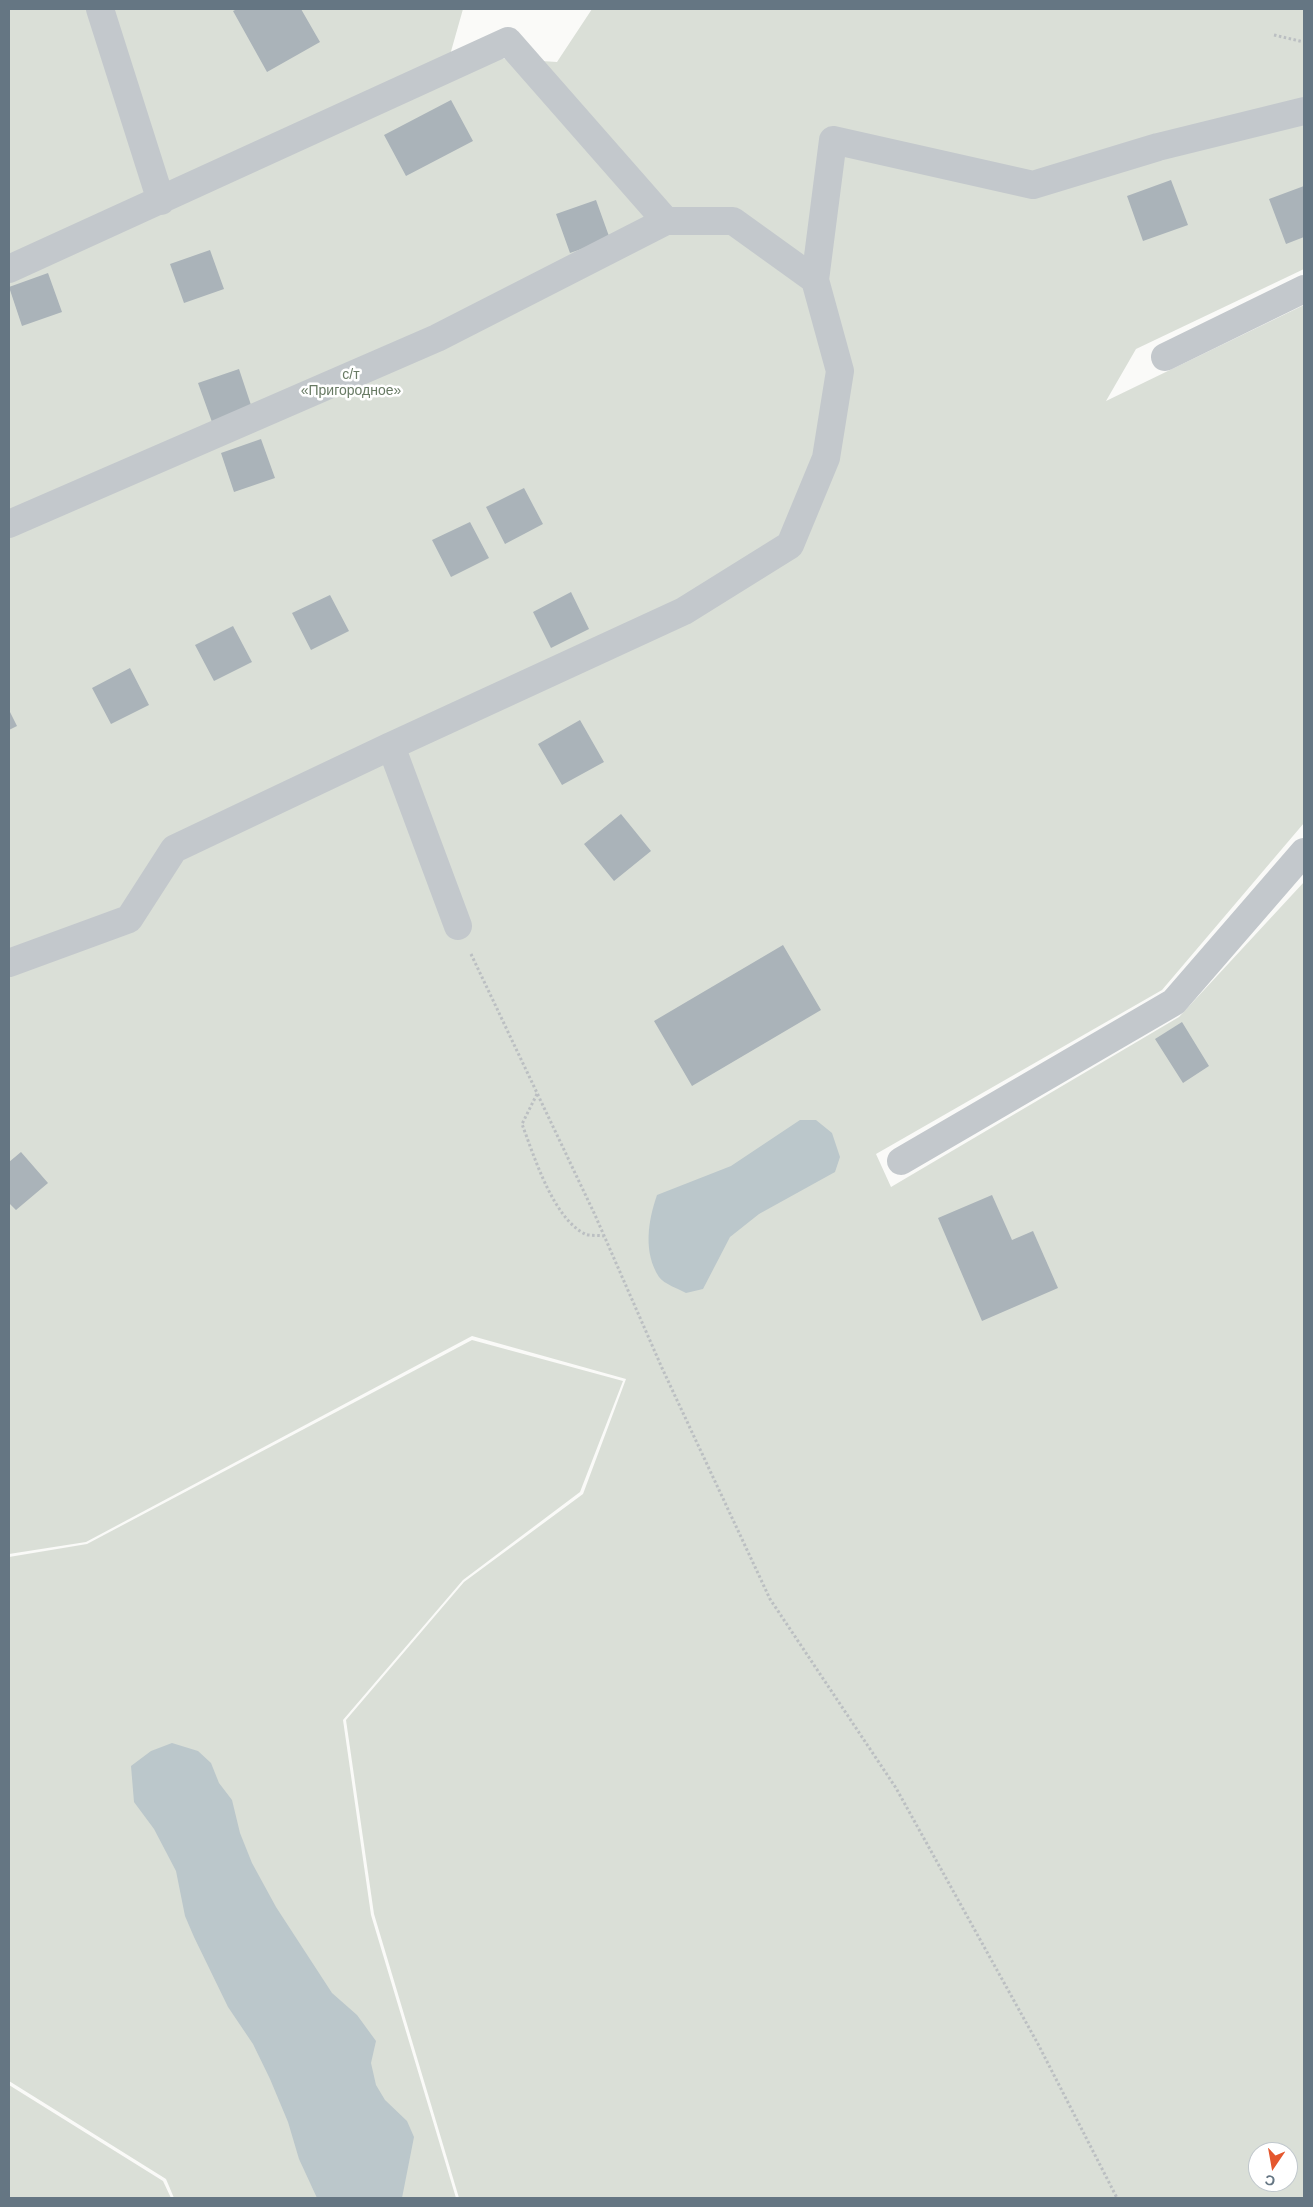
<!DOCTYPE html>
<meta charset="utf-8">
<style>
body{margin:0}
#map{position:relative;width:1313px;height:2207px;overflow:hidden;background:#fafaf8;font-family:Arial,sans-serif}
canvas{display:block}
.frame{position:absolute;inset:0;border:10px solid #657683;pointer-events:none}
.north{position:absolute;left:1248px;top:2142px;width:50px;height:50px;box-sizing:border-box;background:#fff;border:1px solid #c1c8cd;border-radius:50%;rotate:192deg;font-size:14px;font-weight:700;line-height:20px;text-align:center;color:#657683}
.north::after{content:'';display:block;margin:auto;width:18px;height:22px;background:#e4572e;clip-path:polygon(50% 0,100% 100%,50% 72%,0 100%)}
</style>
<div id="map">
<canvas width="1313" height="2207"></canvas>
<div class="frame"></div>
<div class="north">С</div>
</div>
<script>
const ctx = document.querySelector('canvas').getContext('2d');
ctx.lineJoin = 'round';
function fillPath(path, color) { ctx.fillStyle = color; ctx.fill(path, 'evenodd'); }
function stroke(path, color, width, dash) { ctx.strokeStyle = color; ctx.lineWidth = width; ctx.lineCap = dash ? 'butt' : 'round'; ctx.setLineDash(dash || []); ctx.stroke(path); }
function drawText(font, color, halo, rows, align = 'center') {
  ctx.font = font + ' Arial,sans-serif'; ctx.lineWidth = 5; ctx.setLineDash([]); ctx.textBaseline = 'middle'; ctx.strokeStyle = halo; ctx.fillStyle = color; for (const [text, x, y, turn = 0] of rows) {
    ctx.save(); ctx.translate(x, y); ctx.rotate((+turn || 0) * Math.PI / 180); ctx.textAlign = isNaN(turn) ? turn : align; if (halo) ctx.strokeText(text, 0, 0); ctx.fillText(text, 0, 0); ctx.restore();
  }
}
const green = new Path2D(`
 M9,9H463L450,55L557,62L592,9H1304V269L1136,349L1106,401L1304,305V823L1162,990L876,1154L891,1187L1179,1017L1304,882V2198H459L374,1914L346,1720L464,1582L583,1494L626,1379L472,1336L86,1542L9,1554ZM1258,2152H1288V2182H1258Z
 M472,1340L623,1381L580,1492L463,1580L343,1720L371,1915L456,2198H174L166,2179L9,2081V1557L87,1544Z
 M9,2085L163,2181L171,2198H9Z`);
const water = new Path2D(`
 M800,1120H816L832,1133L840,1157L835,1172L759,1214L730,1237L703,1289L686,1293C679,1289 664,1284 659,1277C643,1252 648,1221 657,1195L731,1166Z
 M172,1743L198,1751L211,1763L219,1783L232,1800L240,1833L252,1863L276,1907L332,1993L357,2015L376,2041L371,2063L376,2085L385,2100L407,2121L414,2137L402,2198H317L299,2159L288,2122L270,2079L253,2044L228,2007L194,1937L185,1916L176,1871L154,1829L134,1802L131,1766L151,1751Z`);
const building = new Path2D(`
 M237,9H301L320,42L267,72L233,11Z
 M451,100L473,141L406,176L384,135Z
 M1171,180L1188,225L1143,241L1127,196Z
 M1304,186V237L1286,244L1269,199Z
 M596,200L610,239L570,253L556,214Z
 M210,250L224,289L184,303L170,264Z
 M48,273L62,312L22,326L9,287Z
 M239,369L252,408L212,422L198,383Z
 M261,439L275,478L234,492L221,453Z
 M524,488L543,524L505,544L486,507Z
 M470,522L489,558L451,577L432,540Z
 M571,592L589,629L551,648L533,612Z
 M330,595L349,631L311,650L292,613Z
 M233,626L252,662L214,681L195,645Z
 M130,668L149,705L111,724L92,688Z
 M9,710L17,726L9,730Z
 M580,720L604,762L562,785L538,744Z
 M621,814L651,851L614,881L584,844Z
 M783,945L821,1010L692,1086L654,1021Z
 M1182,1022L1209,1066L1183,1083L1155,1039Z
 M21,1152L48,1183L16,1210L9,1203V1162Z
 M992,1195L1012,1240L1033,1231L1058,1288L982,1321L938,1218Z`);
const path = new Path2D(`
 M1274,35L1304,42
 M471,954L595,1215L662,1368L770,1599L896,1788L1038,2044L1117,2198
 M537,1094L522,1124C534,1156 553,1218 585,1234C589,1236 598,1235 604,1236`);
const minor = new Path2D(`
 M100,9L161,201
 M9,269L508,41L666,221H733L815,280
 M1165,357L1304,289
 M9,524L437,338L666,221
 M391,746L684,611L790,545L826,458L840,371L815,280L833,140L1033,185L1158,147L1304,111
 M9,963L129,919L174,849L391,746L458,926
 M901,1161L1174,1002L1304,852`);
const parkNames = [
 ["с/т",351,375],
 ["«Пригородное»",351,391]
];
fillPath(green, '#dadfd7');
fillPath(water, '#bbc7cb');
fillPath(building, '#aab3b9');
stroke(path, '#bbbfc2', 3, [2.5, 2.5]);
stroke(minor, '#c3c8cc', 28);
drawText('14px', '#687a64', '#fff', parkNames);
</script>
